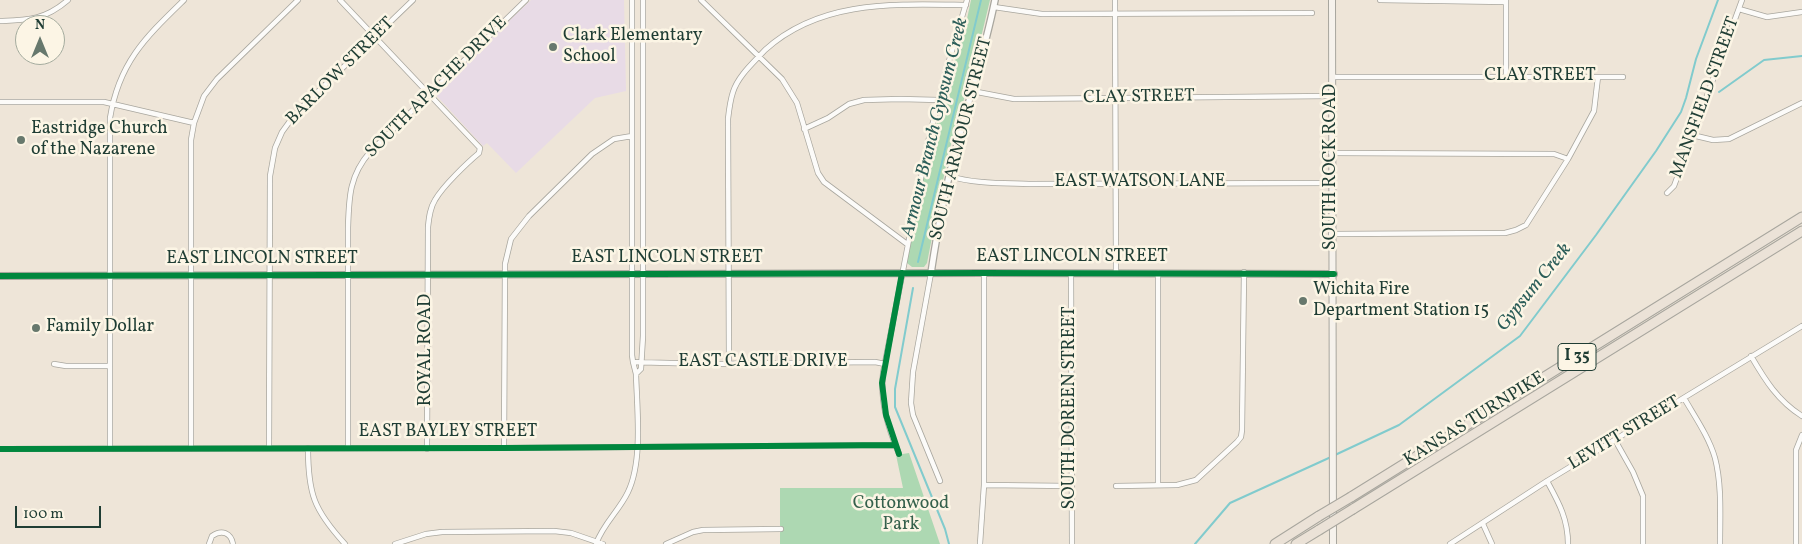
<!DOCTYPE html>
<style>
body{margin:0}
#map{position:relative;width:1802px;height:544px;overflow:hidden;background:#eee5d8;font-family:Vollkorn,serif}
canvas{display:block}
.north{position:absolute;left:15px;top:15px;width:50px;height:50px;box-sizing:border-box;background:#fcf5e5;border:1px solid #a4ab9e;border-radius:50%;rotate:0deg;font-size:14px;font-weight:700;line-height:20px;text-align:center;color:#1f3d34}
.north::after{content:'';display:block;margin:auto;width:18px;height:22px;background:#67786d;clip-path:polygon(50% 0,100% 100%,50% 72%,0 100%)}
.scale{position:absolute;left:15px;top:506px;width:86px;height:22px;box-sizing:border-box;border:2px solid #1f3d34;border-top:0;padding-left:6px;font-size:15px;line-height:18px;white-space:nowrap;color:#1f3d34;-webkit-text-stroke:4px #fcf5e5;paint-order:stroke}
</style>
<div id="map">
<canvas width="1802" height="544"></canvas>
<div class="north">N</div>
<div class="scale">100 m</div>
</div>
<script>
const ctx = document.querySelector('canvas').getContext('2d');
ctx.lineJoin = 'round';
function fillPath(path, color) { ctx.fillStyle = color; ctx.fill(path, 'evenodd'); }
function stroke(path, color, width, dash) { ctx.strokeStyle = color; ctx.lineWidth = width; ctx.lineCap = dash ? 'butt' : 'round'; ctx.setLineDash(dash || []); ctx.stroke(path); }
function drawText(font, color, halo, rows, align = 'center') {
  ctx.font = font + ' Vollkorn,serif'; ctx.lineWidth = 5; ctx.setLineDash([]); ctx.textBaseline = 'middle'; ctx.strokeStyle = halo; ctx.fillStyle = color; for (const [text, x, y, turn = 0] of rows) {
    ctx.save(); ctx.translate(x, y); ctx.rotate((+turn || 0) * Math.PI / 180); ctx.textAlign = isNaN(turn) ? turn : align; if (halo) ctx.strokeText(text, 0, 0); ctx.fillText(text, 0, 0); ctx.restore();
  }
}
const built = new Path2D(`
 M531,0H624L626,91L595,98L516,173L487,143L483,146L435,94V91Z`);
const green = new Path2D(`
 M971,0H990L978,50L948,155L927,263L924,267H912L907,263V259L928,154L967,19Z
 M909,453L940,544H780V488H903L896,455Z`);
const stream = new Path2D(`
 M1719,92L1764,60L1802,56
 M918,262L981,0
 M913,288L895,389V407L945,529L949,544
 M1335,455L1399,425L1520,336L1596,235L1656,151L1681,112L1686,98L1696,59L1718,0
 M1195,544L1230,503L1331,457`);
const minor = new Path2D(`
 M340,0L480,148L479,153C467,163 443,186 435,200C430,208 429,217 428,227L427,449
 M701,0L782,79L797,103L818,173L824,182L907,244
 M1115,0L1116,273
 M1380,0L1506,2
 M1506,0V77
 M994,7L1042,14L1312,13
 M1739,9L1767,17L1802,12
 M0,21C28,20 45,20 68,0
 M1332,77H1623
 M972,91L1014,99L1332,96
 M0,102H104L194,123
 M804,129L828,118L849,104L864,100L900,99L939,100
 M1692,135L1713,140L1729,139L1802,103
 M1331,153L1554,154L1568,159
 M949,176C975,184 1003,183 1029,184L1331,183
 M1667,193L1674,186L1742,0
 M1331,234L1505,233L1516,230L1526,225L1568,159L1594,111L1598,77
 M931,273L913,372L911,403L913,415L940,481
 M1071,273L1072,544
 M1158,273V485
 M1751,356C1765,380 1778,401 1802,416
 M633,362L706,364L875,362L885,364
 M54,364L66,366H110
 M729,364L728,119C729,110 730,101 733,92C738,76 753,63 765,50C820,0 893,4 966,5
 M636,374L641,369L643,336V0
 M1684,398C1695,417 1709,437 1715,458C1722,485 1720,516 1720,544
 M1615,440L1633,472L1643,496V544
 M269,448L270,176L275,148L282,132L290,121L301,108L413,0
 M308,448C308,494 314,510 345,544
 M348,448V228C349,198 349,176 370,152L526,0
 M504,448L505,264L511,239L529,216L592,154L614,139L632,136
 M0,449L504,448L895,445
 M110,449V118C119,62 146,37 184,0
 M191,449V140L194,123L204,96L217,79L298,0
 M899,454C888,428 880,402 883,373L928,142L946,71L967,0
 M1547,481C1559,503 1568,519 1568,544
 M984,485L1071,486
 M1116,486L1177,485L1196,480L1237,442L1241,437L1242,430L1244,272
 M1483,524L1492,544
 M209,544L212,536C222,529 231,533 233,544
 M395,544L426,534L442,532L554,531L571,533L603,544
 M596,544C603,524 619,511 628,492C643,461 637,409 636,374L633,362L632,355V0
 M666,544L693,532L703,530L781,529
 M980,544L984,485V273
 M1450,544L1547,481L1802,326
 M1796,544V450L1802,435`);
const tertiary = new Path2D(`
 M931,273C938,226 947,179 960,134C972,89 986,45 995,0
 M0,276L984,273L1334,274`);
const secondary = new Path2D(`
 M1332,0L1333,544`);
const motorway = new Path2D(`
 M1351,497L1802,217
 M1353,509L1802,231
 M1275,544L1319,516
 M1296,544L1319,530`);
const motorwayBridge = new Path2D(`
 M1319,516L1351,497
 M1319,530L1353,509`);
const cycleway = new Path2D(`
 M0,276L984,273L1334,274
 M0,449L504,448L895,445
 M899,454L886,415L882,383L902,273`);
const markers = [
 [553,47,5,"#67786d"],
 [21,140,5,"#67786d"],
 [1303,301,5,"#67786d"],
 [36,328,5,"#67786d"]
];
const shields = [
 [1577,357,38]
];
const shieldNames = [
 ["I 35",1577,357]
];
const poiNames = [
 ["Clark Elementary",563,37],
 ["School",563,58],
 ["Eastridge Church",31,130],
 ["of the Nazarene",31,151],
 ["Wichita Fire",1313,291],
 ["Department Station 15",1313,312],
 ["Family Dollar",46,328]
];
const streetNames = [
 ["BARLOW STREET",341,72,-45],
 ["CLAY STREET",1540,77],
 ["SOUTH APACHE DRIVE",437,88,-45],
 ["CLAY STREET",1139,98,-1],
 ["MANSFIELD STREET",1706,98,-70],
 ["SOUTH ARMOUR STREET",962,139,-76],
 ["SOUTH ROCK ROAD",1332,167,-90],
 ["EAST WATSON LANE",1140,183],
 ["EAST LINCOLN STREET",1072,258],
 ["EAST LINCOLN STREET",667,259],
 ["EAST LINCOLN STREET",262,260],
 ["ROYAL ROAD",427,350,-90],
 ["EAST CASTLE DRIVE",763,363],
 ["SOUTH DOREEN STREET",1071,408,-90],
 ["KANSAS TURNPIKE",1475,420,-32],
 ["EAST BAYLEY STREET",448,433],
 ["LEVITT STREET",1625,434,-31]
];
const parkNames = [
 ["Cottonwood",901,505],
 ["Park",901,526]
];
const waterNames = [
 ["Armour Branch Gypsum Creek",936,128,-76],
 ["Gypsum Creek",1535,288,-51]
];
fillPath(built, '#e8dbe6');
fillPath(green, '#add8b2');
stroke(stream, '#81cbcd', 2);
stroke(minor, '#a8a69e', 6);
stroke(tertiary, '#a8a69e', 8);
stroke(secondary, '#a8a69e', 8);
stroke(motorway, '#a8a69e', 11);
stroke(minor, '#fcfbf9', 4.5);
stroke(tertiary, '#fcfbf9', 5.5);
stroke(secondary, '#f6f2ec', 6);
stroke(motorway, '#ebe2d7', 9);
stroke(motorwayBridge, '#a8a69e', 11, []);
stroke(motorwayBridge, '#ebe2d7', 9);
stroke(cycleway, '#00873e', 6);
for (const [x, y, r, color] of markers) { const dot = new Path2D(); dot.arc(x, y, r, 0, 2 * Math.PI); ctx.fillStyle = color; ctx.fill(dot); stroke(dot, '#fcf5e5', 2); }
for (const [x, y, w] of shields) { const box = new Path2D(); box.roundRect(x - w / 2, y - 13.5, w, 27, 4); ctx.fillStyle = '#fcf5e5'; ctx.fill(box); stroke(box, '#1f3d34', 1); }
drawText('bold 16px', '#1f3d34', null, shieldNames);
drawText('18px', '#1f3d34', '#fcf5e5', poiNames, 'left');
drawText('18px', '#1f3d34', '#fcf5e5', streetNames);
drawText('18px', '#35614c', '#fcf5e5', parkNames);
drawText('italic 19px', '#2c5e59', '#fcf5e5', waterNames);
</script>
